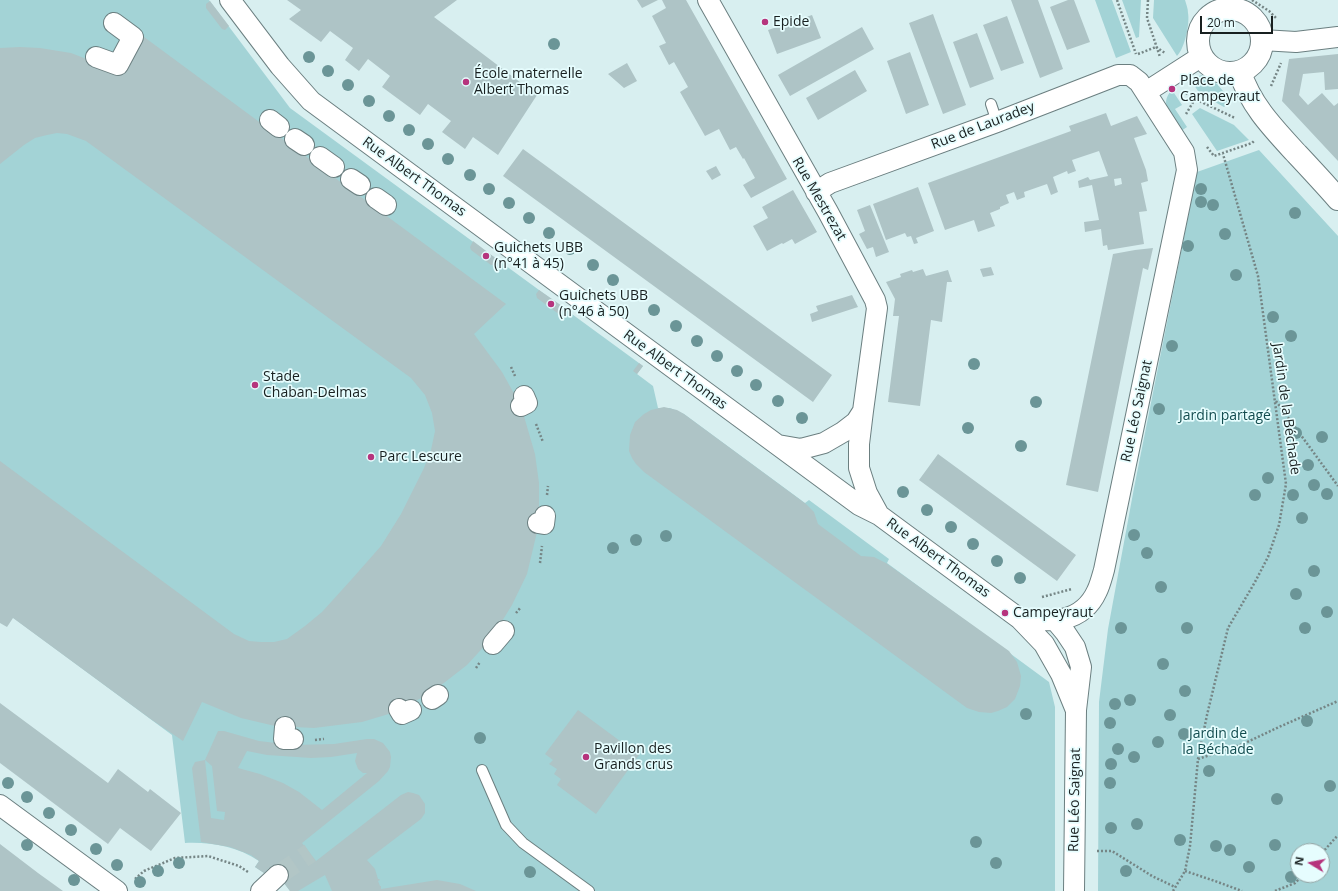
<!DOCTYPE html>
<meta charset="utf-8">
<style>
body{margin:0}
#map{position:relative;width:1338px;height:891px;overflow:hidden;background:#d8eff0;font-family:"Open Sans",sans-serif}
canvas{display:block}
.north{position:absolute;left:1290px;top:843px;width:40px;height:40px;box-sizing:border-box;background:#e6fdfe;border:1px solid #94a5a5;border-radius:50%;rotate:280deg;font-size:11px;font-weight:700;line-height:16px;text-align:center;color:#182020}
.north::after{content:'';display:block;margin:auto;width:14px;height:18px;background:#b6347d;clip-path:polygon(50% 0,100% 100%,50% 72%,0 100%)}
.scale{position:absolute;left:1200px;top:16px;width:73px;height:18px;box-sizing:border-box;border:2px solid #182020;border-top:0;padding-left:5px;font-size:12px;line-height:14px;white-space:nowrap;color:#182020;-webkit-text-stroke:3px #e6fdfe;paint-order:stroke}
</style>
<div id="map">
<canvas width="1338" height="891"></canvas>
<div class="north">N</div>
<div class="scale">20 m</div>
</div>
<script>
const ctx = document.querySelector('canvas').getContext('2d');
ctx.lineJoin = 'round';
function fillPath(path, color) { ctx.fillStyle = color; ctx.fill(path, 'evenodd'); }
function stroke(path, color, width, dash) { ctx.strokeStyle = color; ctx.lineWidth = width; ctx.lineCap = dash ? 'butt' : 'round'; ctx.setLineDash(dash || []); ctx.stroke(path); }
function drawText(font, color, halo, rows, align = 'center') {
  ctx.font = font + ' "Open Sans",sans-serif'; ctx.lineWidth = 3.5; ctx.setLineDash([]); ctx.textBaseline = 'middle'; ctx.strokeStyle = halo; ctx.fillStyle = color; for (const [text, x, y, turn = 0] of rows) {
    ctx.save(); ctx.translate(x, y); ctx.rotate((+turn || 0) * Math.PI / 180); ctx.textAlign = isNaN(turn) ? turn : align; if (halo) ctx.strokeText(text, 0, 0); ctx.fillText(text, 0, 0); ctx.restore();
  }
}
const green = new Path2D(`
 M0,0H209L290,108L643,366L637,374L653,386L658,408H670L684,414L805,503L809,500L889,559L887,563L1049,682L1055,707V891H290L278,875L269,868L264,873L255,867L259,861C236,846 211,842 185,843L172,735L0,608Z
 M1095,0H1112L1131,52L1116,58Z
 M1122,0H1141L1139,37L1136,38Z
 M1154,0H1185C1186,4 1188,8 1188,13C1190,23 1185,48 1177,56L1153,18Z
 M1202,75L1217,84L1230,99L1229,103L1224,107L1200,94L1190,79Z
 M1172,90L1182,105L1175,109L1187,127L1181,131C1172,117 1158,104 1172,90Z
 M1200,108L1234,125L1249,140L1217,151L1192,114Z
 M1259,150L1338,236V891H1098L1099,702L1108,629L1134,488L1197,172ZM1298,851H1322V875H1298Z`);
const building = new Path2D(`
 M287,0H457L434,17L537,95L498,155L473,137L465,149L442,132L451,121L428,104L420,115L382,87L390,76L368,59L359,71L345,60L353,48L330,31L321,42L289,19L301,10Z
 M637,0H658L642,8Z
 M662,0H686L787,179L751,198L743,185L755,178L744,158L743,159L736,147L730,150L719,129L705,136L680,92L688,87L674,62L669,65L659,46L666,43L652,16L666,8Z
 M1011,0H1038L1063,69L1040,78Z
 M1068,0H1074L1090,42L1067,50L1050,7Z
 M210,1L229,26L225,30L222,29L206,8V4Z
 M933,14L966,105L943,114L909,23Z
 M812,15L821,38L777,54L768,30Z
 M1007,16L1024,63L1001,71L983,25Z
 M862,27L874,49L790,96L778,75Z
 M977,33L994,79L970,88L953,42Z
 M140,34L506,304L474,334L502,372L521,406L535,454L539,483V515L537,532L527,574L512,605L499,626L489,641L467,665L431,693L392,713L362,722L314,728L294,727L275,726L241,718L202,702L183,741L152,720L13,618L7,627L0,623V461L234,634L249,641L261,642H274L287,639L305,626L322,612L351,580L381,546L401,514L424,468L431,450L435,431L432,413L425,395L411,378L86,141L67,134L57,133L47,135L35,138L24,145L0,164V48L20,47L40,48L71,53L105,66Z
 M910,52L929,105L906,114L887,61Z
 M1338,54V89L1325,90L1324,72L1303,74L1299,95L1308,105L1322,93L1334,106L1338,103V161L1282,101L1289,59Z
 M627,63L637,81L624,88L608,74Z
 M855,70L867,91L818,120L806,98Z
 M1106,113L1111,126L1137,116L1147,134L1134,138L1146,170L1148,181L1141,183L1147,211L1139,212L1144,244L1108,250L1107,245L1103,246L1101,229L1085,232L1084,222L1099,220L1092,185L1079,188L1078,181L1088,177L1090,180L1108,176L1099,151L1072,160L1076,171L1068,174L1067,171L1053,177L1058,192L1051,195L1047,184L1024,192L1025,197L1017,200L1014,192L1006,195L1009,203L1000,207V209L990,213L995,226L978,232L974,220L945,230L928,183L1071,131L1069,126ZM1121,178L1122,184L1115,186L1114,179Z
 M523,149L832,375L813,402L503,176Z
 M716,166L721,175L712,180L706,171Z
 M918,187L934,231L916,238L918,243L914,244L911,236L907,237L905,233L886,240L873,204Z
 M793,190L817,232L795,244L792,239L783,244L782,243L767,251L753,226L768,218L762,207Z
 M870,205L889,252L876,257L873,247L867,249L859,234L865,231L857,210Z
 M473,241L498,260L495,265H491L471,250L470,247Z
 M1153,248L1148,270L1143,268L1098,492L1066,485L1113,254L1135,250Z
 M991,267L994,275L983,277L980,269Z
 M923,269L926,276L948,270L952,282H947L942,322L931,320L920,406L888,402L899,316H893L895,299L886,282L901,277L900,274L912,270L913,272Z
 M539,290L565,308L560,315L537,298L536,294Z
 M852,295L858,307L812,322L810,314L818,311L816,306Z
 M639,363L643,366L637,374L633,371Z
 M664,407L677,410L684,414L806,504L814,512L818,524L861,556L874,557L886,563L1009,651L1017,662L1021,676L1020,686L1015,699L1007,707L998,711L991,713L979,712L967,708L644,472L636,464L632,458L629,451L630,435L635,422L644,414L651,410Z
 M938,454L1076,555L1057,581L919,480Z
 M0,703L108,783L118,769L148,792L150,789L181,813L151,851L120,828L108,844L0,763Z
 M578,710L639,755L596,814L557,785L561,779L554,774L557,769L549,764L553,760L545,754Z
 M218,731H224L259,741L293,745L334,744L367,739H374L383,743L390,752L391,757L390,767L388,771L379,781L302,843L316,861L401,795L408,792L413,793L419,795L425,804V813L421,819L367,860L375,869L378,879H379L380,880L378,881L380,886H381V889L437,880L460,884L476,891H332L325,875L298,891H290L278,875L269,868L264,873L255,867L259,861L251,855L230,847L201,842L192,768L195,762L205,760L211,818L224,820L225,812L217,811L212,766L205,760ZM247,751L267,755L311,758L331,757L357,753L355,761L358,769L363,773H367L322,810L299,792L283,783L260,774L238,768Z
 M0,844L38,873L63,891H0Z`);
const streetTunnel = new Path2D(`
 M278,875L310,853`);
const path = new Path2D(`
 M1117,0L1136,54
 M1148,0L1147,18L1160,57
 M1252,0L1269,11L1276,18
 M1156,47L1165,53
 M1138,54L1156,47
 M1271,86L1281,63
 M1186,93L1195,99L1235,118
 M1186,114L1195,99
 M1207,147L1214,156L1252,143L1254,141
 M511,367L515,376
 M1276,401L1338,486
 M536,424L543,442
 M547,495L548,486
 M540,563L542,546
 M1042,597L1072,589
 M516,613L521,607
 M476,668L480,662
 M315,740L324,739
 M1198,759L1243,744L1279,727L1338,701
 M1097,851H1112L1152,876L1175,887
 M1322,853L1338,835
 M1185,871L1215,881L1242,891
 M135,879L144,871L175,858L208,856L239,866L248,872
 M1173,891L1185,871L1190,846L1198,759L1207,715L1228,628L1255,582L1268,557L1279,525L1286,484L1258,276L1223,154
 M1275,891L1295,883L1303,875`);
const lane = new Path2D(`
 M991,104L997,122
 M482,770L506,825L523,843L589,891`);
const street = new Path2D(`
 M230,0L280,66L311,101L859,505L879,515L1020,619C1051,622 1082,624 1097,591C1100,585 1102,577 1104,570L1187,170L1184,152L1139,82L1130,75H1118L997,122L830,183L816,192
 M708,0L828,212L875,300L877,308L863,411L859,444V468L867,493L879,515
 M1262,40L1296,42L1338,37
 M96,57L118,65L133,37L114,23
 M1146,92L1202,56
 M270,120L279,127
 M295,139L304,145
 M320,157L334,167
 M351,179L360,185
 M376,198L386,205
 M521,406L527,403L524,396
 M778,445L801,449L824,443L843,432L856,422L863,411
 M538,523L544,524L545,516
 M1020,619L1044,644L1061,674L1075,708
 M1055,620L1065,632L1075,647L1081,667L1076,710L1074,891
 M493,644L504,631
 M432,699L438,695
 M399,709L402,714L411,710
 M285,727L284,739H293
 M0,805L117,891
 M261,891L278,875`);
const secondary = new Path2D(`
 M1198 41a32 32 0 1 1 64 0a32 32 0 1 1-64 0Z
 M1240,72C1250,104 1272,127 1295,152C1309,167 1324,183 1338,199`);
const trees = [
 [554,44],
 [309,57],
 [328,71],
 [348,85],
 [369,101],
 [389,116],
 [409,130],
 [428,144],
 [448,159],
 [470,175],
 [489,189],
 [1201,189],
 [1201,202],
 [509,203],
 [1213,205],
 [1295,213],
 [529,218],
 [549,233],
 [1225,234],
 [1188,246],
 [570,249],
 [593,265],
 [1236,275],
 [613,280],
 [634,295],
 [654,310],
 [1273,317],
 [676,326],
 [1291,336],
 [697,341],
 [1172,346],
 [717,356],
 [974,364],
 [737,371],
 [756,385],
 [778,401],
 [1036,402],
 [1159,409],
 [802,418],
 [968,428],
 [1296,433],
 [1322,437],
 [1021,446],
 [1308,465],
 [1268,478],
 [1314,485],
 [903,492],
 [1327,494],
 [1255,495],
 [1293,495],
 [927,510],
 [1302,518],
 [951,527],
 [1134,535],
 [666,536],
 [636,540],
 [973,544],
 [613,548],
 [1147,553],
 [997,561],
 [1314,571],
 [1020,578],
 [1161,587],
 [1296,594],
 [1327,612],
 [1121,628],
 [1187,628],
 [1305,628],
 [1163,664],
 [1185,691],
 [1130,700],
 [1115,704],
 [1026,714],
 [1170,715],
 [1307,721],
 [1110,723],
 [1184,734],
 [480,738],
 [1158,742],
 [1118,749],
 [1134,757],
 [1111,764],
 [1209,771],
 [8,783],
 [1110,783],
 [1330,786],
 [27,797],
 [1277,799],
 [49,813],
 [1137,824],
 [1111,828],
 [71,830],
 [1180,840],
 [976,842],
 [27,845],
 [1275,845],
 [1216,846],
 [96,849],
 [1230,850],
 [179,863],
 [996,863],
 [117,865],
 [1249,867],
 [158,871],
 [1126,871],
 [530,872],
 [1291,877],
 [74,880],
 [140,882]
];
const markers = [
 [765,22,4,"#b6347d"],
 [466,82,4,"#b6347d"],
 [1172,89,4,"#b6347d"],
 [486,256,4,"#b6347d"],
 [551,304,4,"#b6347d"],
 [255,385,4,"#b6347d"],
 [371,457,4,"#b6347d"],
 [1005,613,4,"#b6347d"],
 [586,757,4,"#b6347d"]
];
const poiNames = [
 ["Epide",773,22],
 ["École maternelle",474,74],
 ["Albert Thomas",474,90],
 ["Place de",1180,81],
 ["Campeyraut",1180,97],
 ["Guichets UBB",494,248],
 ["(n°41 à 45)",494,264],
 ["Guichets UBB",559,296],
 ["(n°46 à 50)",559,312],
 ["Stade",263,377],
 ["Chaban-Delmas",263,393],
 ["Parc Lescure",379,457],
 ["Campeyraut",1013,613],
 ["Pavillon des",594,749],
 ["Grands crus",594,765]
];
const streetNames = [
 ["Rue de Lauradey",983,126,-21],
 ["Rue Albert Thomas",414,177,36],
 ["Rue Mestrezat",819,199,60],
 ["Rue Albert Thomas",675,370,36],
 ["Jardin de la Béchade",1286,409,82],
 ["Rue Léo Saignat",1137,411,-78],
 ["Rue Albert Thomas",938,558,36],
 ["Rue Léo Saignat",1075,800,-89]
];
const parkNames = [
 ["Jardin partagé",1225,416],
 ["Jardin de",1218,734],
 ["la Béchade",1218,750]
];
fillPath(green, '#a3d3d6');
fillPath(building, '#aec4c6');
stroke(streetTunnel, '#b2c6c6', 20, [20, 10]);
stroke(lane, '#6b7f80', 12);
stroke(street, '#6b7f80', 22);
stroke(secondary, '#6b7f80', 24);
stroke(path, '#758585', 2.5, [2, 2]);
stroke(lane, '#fff', 10);
stroke(street, '#fff', 20);
stroke(secondary, '#fff', 22);
ctx.fillStyle = '#6b9597';
for (const [x, y] of trees) { ctx.beginPath(); ctx.arc(x, y, 6, 0, 2 * Math.PI); ctx.fill(); }
for (const [x, y, r, color] of markers) { const dot = new Path2D(); dot.arc(x, y, r, 0, 2 * Math.PI); ctx.fillStyle = color; ctx.fill(dot); stroke(dot, '#e6fdfe', 1.5); }
drawText('14px', '#182020', '#e6fdfe', poiNames, 'left');
drawText('14px', '#182020', '#e6fdfe', streetNames);
drawText('14px', '#124c4f', '#e6fdfe', parkNames);
</script>
